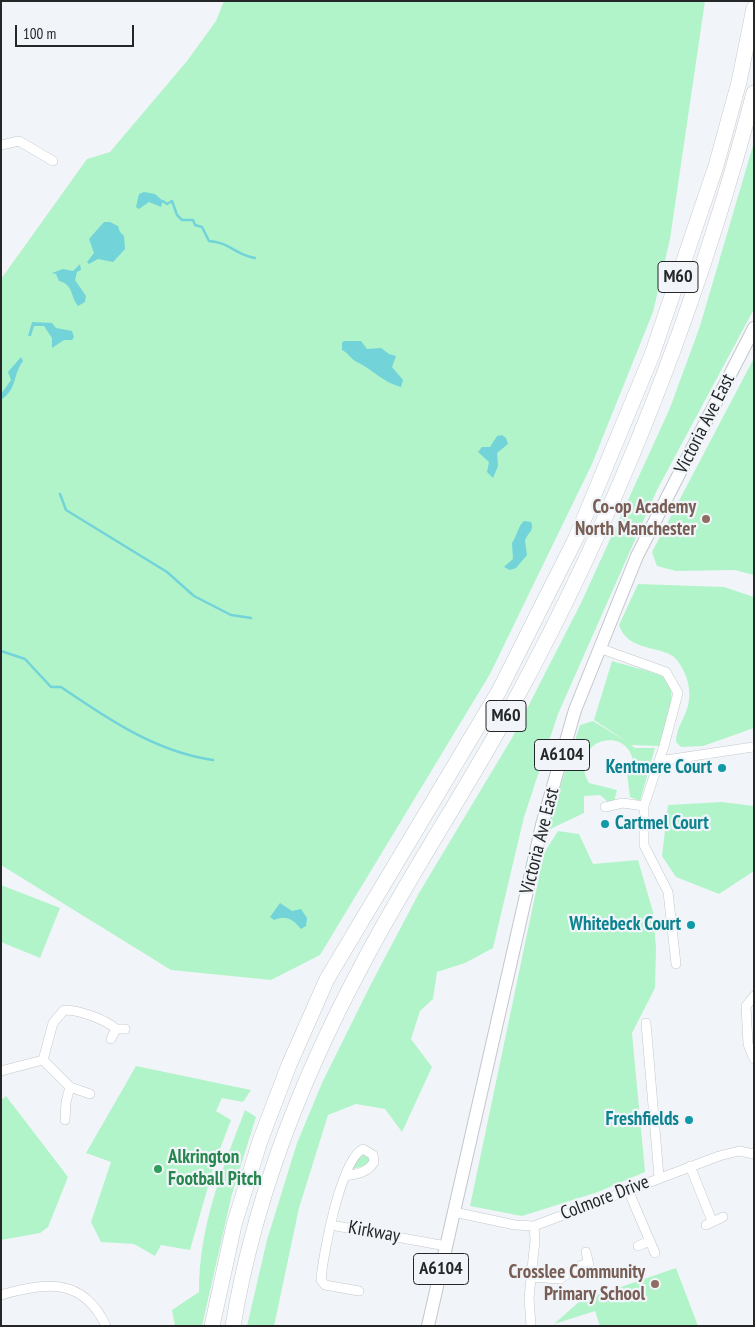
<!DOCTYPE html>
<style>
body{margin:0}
#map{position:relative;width:755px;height:1327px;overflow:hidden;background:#f1f5f9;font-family:"PT Sans Narrow",sans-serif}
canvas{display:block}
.frame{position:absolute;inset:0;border:2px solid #242627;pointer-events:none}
.scale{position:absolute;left:15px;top:25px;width:119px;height:22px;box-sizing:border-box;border:2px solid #242627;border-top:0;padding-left:6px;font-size:15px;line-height:18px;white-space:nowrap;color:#242627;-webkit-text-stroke:4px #f1f5f9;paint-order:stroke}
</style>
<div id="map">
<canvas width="755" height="1327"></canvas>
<div class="frame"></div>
<div class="scale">100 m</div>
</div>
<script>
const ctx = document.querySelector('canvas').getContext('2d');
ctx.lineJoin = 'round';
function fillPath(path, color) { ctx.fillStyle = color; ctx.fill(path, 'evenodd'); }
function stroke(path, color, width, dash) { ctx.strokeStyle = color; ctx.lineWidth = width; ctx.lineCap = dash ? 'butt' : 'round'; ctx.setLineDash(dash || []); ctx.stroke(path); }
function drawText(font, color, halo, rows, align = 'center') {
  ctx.font = font + ' "PT Sans Narrow",sans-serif'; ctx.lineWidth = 4.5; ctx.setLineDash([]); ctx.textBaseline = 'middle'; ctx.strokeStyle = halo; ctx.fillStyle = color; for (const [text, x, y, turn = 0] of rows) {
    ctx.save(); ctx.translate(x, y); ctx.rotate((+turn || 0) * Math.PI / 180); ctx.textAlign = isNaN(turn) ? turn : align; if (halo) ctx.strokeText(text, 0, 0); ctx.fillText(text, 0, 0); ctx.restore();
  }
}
const green = new Path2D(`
 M224,1H705L670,239L653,312L592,464L490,674L320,955L271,980L171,970L1,865V279L87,159L110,152L187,61L216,21Z
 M754,142V309L657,490L558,714L524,817L493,948L465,963L437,972L433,999L420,1011L411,1039L432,1067L402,1132L385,1109L356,1104L328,1115L299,1208L274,1326H247L267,1240L297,1143L322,1083L371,984L419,893L512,738L581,603L670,408L700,326Z
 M754,358V575L735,570L676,571L657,566L652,552Z
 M638,584L724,587L754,597V728L703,746L681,747L676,742C676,729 683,721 687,709C693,692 687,672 676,659C664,645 628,653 619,625Z
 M612,661C624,665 657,672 665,678C681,690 663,730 659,746L631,745L635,748H655L640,801L630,797L627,773L634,772C636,719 564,739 589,783L617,790L614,802H608L600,795L584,796V813L546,831L580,725L593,721L629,743L594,720Z
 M722,802L754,806V871L719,894L676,877L662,856L668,805Z
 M558,831L579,834L593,864L638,860L653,912L656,948L655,988L632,1033L645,1172L598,1192L522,1216L470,1206L544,853Z
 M1,885L60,908L40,958L1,942Z
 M136,1066L251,1090L243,1102L222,1098L216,1111L231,1120L215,1162L190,1250L161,1245L155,1256L134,1244L101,1242L91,1222L111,1162L86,1153Z
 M6,1096L68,1177L48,1227L40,1233L1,1240V1100Z
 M245,1110L256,1117L232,1194L202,1326H175L172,1310L199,1292C199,1226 222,1170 245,1110Z
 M359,1153L369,1155L370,1161L365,1166L352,1169Z
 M676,1268L698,1326H600L595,1311L554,1324L580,1301Z`);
const water = new Path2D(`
 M144,192L155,194L163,201L161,207L149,202L139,209L136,207L139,194Z
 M104,222H110L118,226L120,232L124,236L125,249L113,262L98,259L89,264L87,262L94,253L89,239Z
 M80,264L81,270L77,272L75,280L86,296L85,302L78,306C70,296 74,285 59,281L56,274L52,273L63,269L73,271Z
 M32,322L52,323L56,328L72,331L74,337L72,340H64L52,348V338L44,326H34L31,336H28Z
 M344,341H361L367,349L381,348L389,354L396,356L392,367L403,380L401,387C384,383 372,369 357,362C352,360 348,353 342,350V343Z
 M21,357L23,361C12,376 18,388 1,400V394L11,380L8,372Z
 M502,435L506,438L508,444L497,453L498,466L493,478L487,472L489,462L478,452L482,447H490L497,436Z
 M524,521L531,522C535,531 527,533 525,541L527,555L516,568L510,570L504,567L513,559L512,543C517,536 518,526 524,521Z
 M280,903L292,911L301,909L307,918L306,926L301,929C293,919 286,915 274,920L270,917Z`);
const stream = new Path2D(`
 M163,201L167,204L172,201L177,215L182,220H193L195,225L202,227L209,241C229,242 236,255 255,258
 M60,494L66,510L167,572L194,596L231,615L251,618
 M1,651L25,659L51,687H61C108,719 156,752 213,760`);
const minor = new Path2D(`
 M1,145L19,141L53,161
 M599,648L666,672L678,693L664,746L644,806V845L668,892L676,964
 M659,761L753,747
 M605,807L623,803L644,806
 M754,996L746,1006L748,1044L754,1059
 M646,1023L659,1177
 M111,1039L116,1029H125
 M43,1060L53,1023L64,1010C79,1010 105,1019 116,1029
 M1,1071L43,1060L70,1087L90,1094
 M65,1120L66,1102L70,1087
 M690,1166L712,1221
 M345,1176C357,1174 367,1173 374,1162L373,1155L363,1149C341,1159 323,1254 321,1280L325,1285L359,1291
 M628,1190L655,1253
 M454,1212L515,1225L534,1226L719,1156L739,1151L754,1154
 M331,1225L446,1246
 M706,1225L723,1217
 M638,1246L650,1241
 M586,1252L591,1274
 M531,1277L560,1279L575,1268L588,1263
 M1,1295C46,1282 83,1277 106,1326
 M531,1326L529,1298L535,1240L534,1226`);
const primary = new Path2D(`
 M428,1326L542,825L575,710L637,556L754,328`);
const motorway = new Path2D(`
 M212,1326L234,1225L260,1141L289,1065L327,979L499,691L576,538L652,355L716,166L739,82L754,8
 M233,1326C254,1199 302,1077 362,965C409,875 466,791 514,702C619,509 698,305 754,93`);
const markers = [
 [706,519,5,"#8d6e63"],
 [722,768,5,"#0f9aa8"],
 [605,824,5,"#0f9aa8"],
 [691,925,5,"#0f9aa8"],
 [689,1120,5,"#0f9aa8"],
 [158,1169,5,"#2e9e5b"],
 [655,1284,5,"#8d6e63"]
];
const shields = [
 [678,277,40],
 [506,716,40],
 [562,755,55],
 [441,1269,55]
];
const shieldNames = [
 ["M60",678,277],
 ["M60",506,716],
 ["A6104",562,755],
 ["A6104",441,1269]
];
const streetNames = [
 ["Victoria Ave East",705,424,-63],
 ["Victoria Ave East",540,841,-76],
 ["Colmore Drive",605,1198,-21],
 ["Kirkway",374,1232,10]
];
const educationNames = [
 ["Co-op Academy",696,508],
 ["North Manchester",696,530],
 ["Crosslee Community",645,1273],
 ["Primary School",645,1295]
];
const cultureNames = [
 ["Kentmere Court",712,768],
 ["Cartmel Court",615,824,"left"],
 ["Whitebeck Court",681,925],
 ["Freshfields",679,1120]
];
const leisureNames = [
 ["Alkrington",168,1158],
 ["Football Pitch",168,1180]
];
fillPath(green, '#b2f4c9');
fillPath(water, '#72d3d9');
stroke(stream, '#72d3d9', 2.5);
stroke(minor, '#c3c7cb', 10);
stroke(primary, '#c3c7cb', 14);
stroke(motorway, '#c3c7cb', 16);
stroke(minor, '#fff', 9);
stroke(primary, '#fff', 12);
stroke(motorway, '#fff', 15);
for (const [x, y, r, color] of markers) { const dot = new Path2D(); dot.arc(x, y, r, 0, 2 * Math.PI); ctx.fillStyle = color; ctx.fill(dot); stroke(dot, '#f1f5f9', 2); }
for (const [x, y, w] of shields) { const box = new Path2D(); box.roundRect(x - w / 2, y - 15.5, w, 31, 4); ctx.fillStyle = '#f1f5f9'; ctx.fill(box); stroke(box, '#242627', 1); }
drawText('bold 18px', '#242627', null, shieldNames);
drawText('19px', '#242627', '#f1f5f9', streetNames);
drawText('bold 19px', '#785e54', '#f1f5f9', educationNames, 'right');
drawText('bold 19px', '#0d838f', '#f1f5f9', cultureNames, 'right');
drawText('bold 19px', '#27864d', '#f1f5f9', leisureNames, 'left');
</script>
